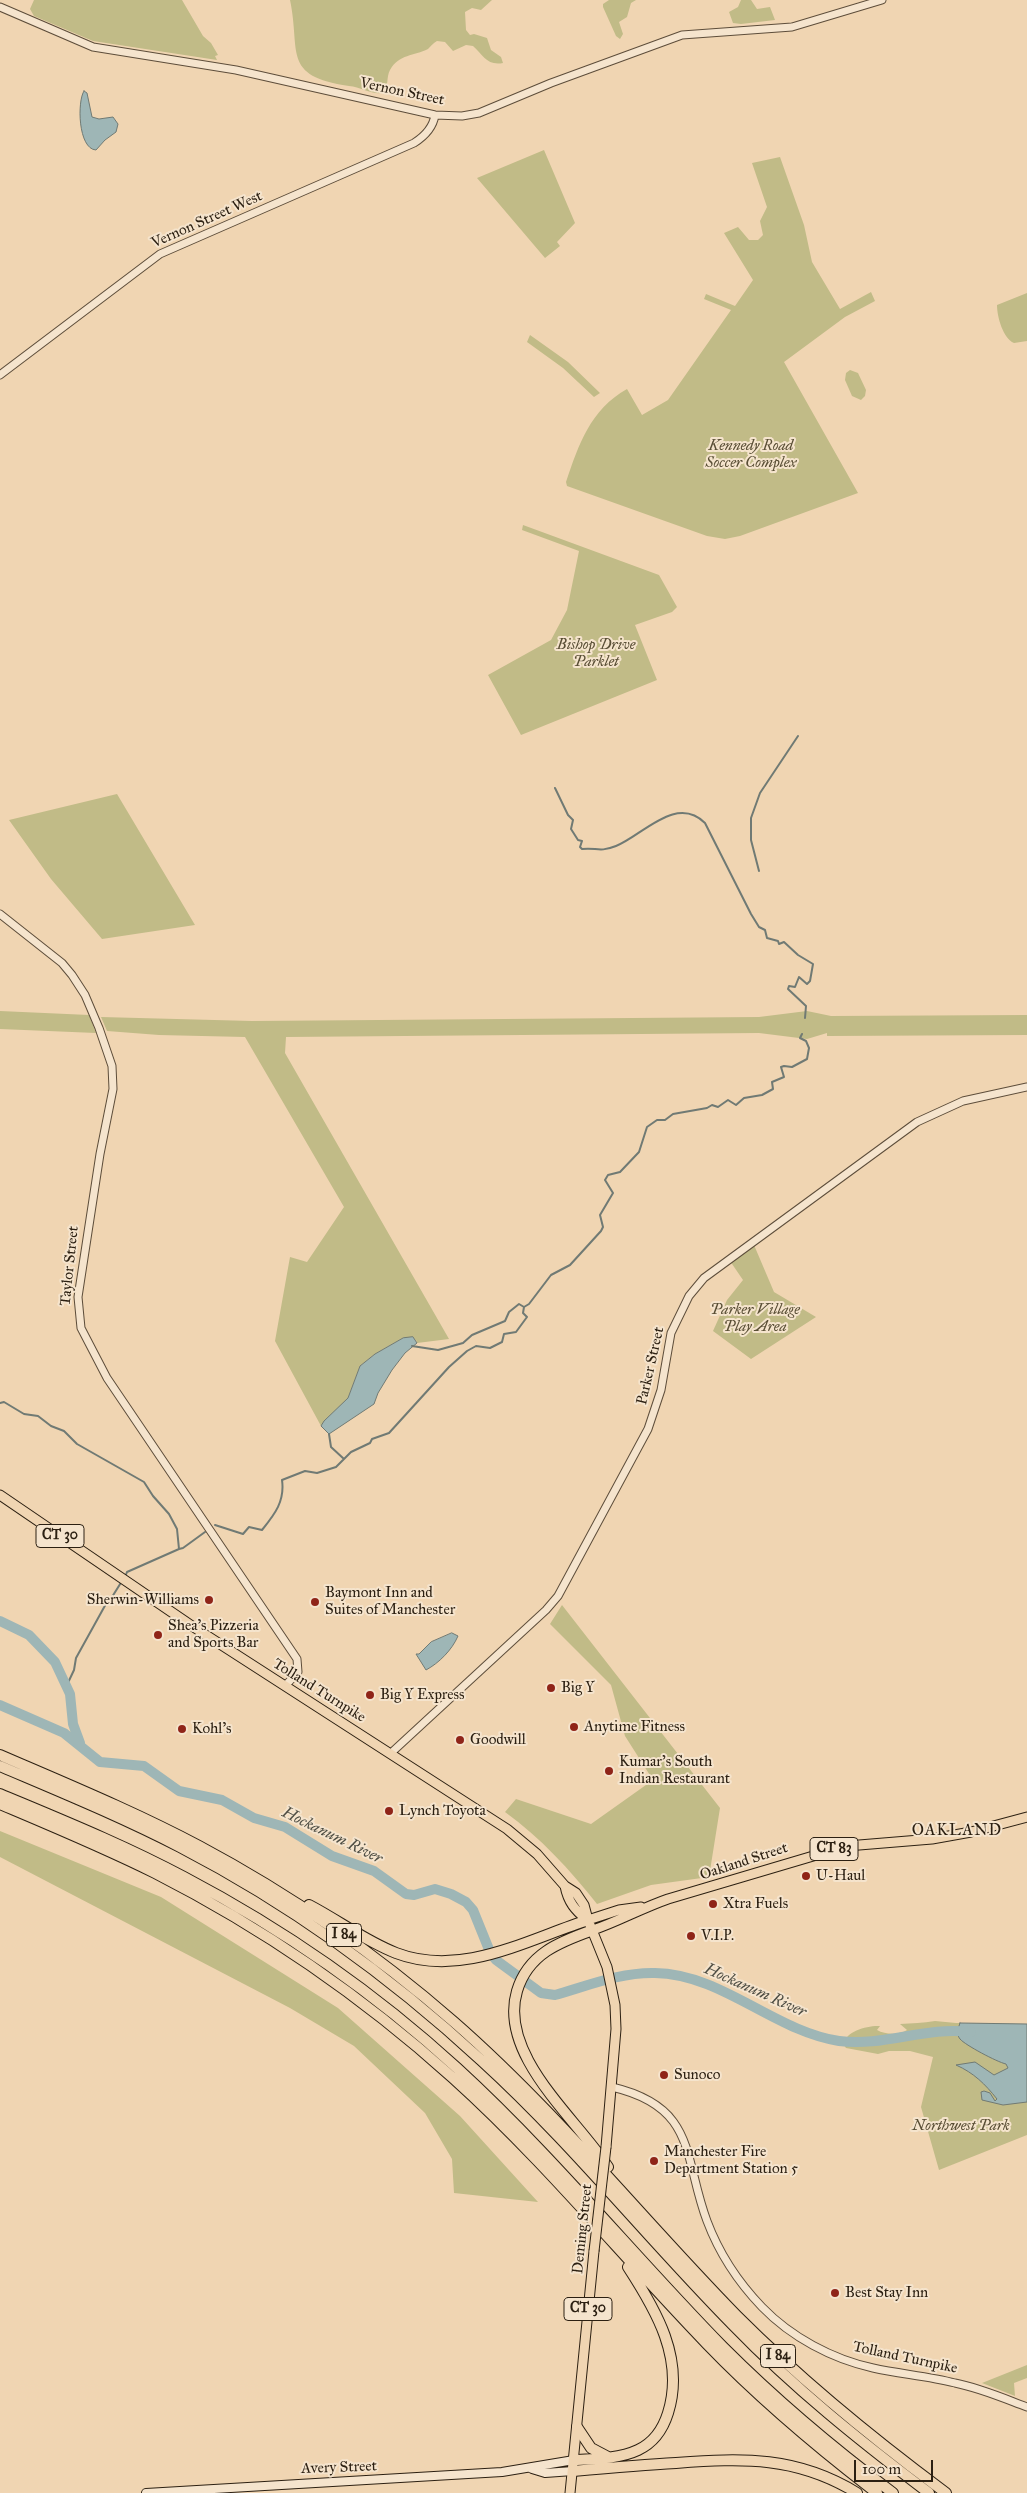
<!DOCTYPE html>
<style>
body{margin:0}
#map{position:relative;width:1027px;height:2493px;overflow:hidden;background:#f0d5b2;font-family:"IM FELL Great Primer",serif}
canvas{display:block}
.scale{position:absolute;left:854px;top:2460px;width:79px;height:22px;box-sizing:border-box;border:2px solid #2c2012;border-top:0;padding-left:6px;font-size:15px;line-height:18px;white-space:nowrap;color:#2c2012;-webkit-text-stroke:4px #f5e4cd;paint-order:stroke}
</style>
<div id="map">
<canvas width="1027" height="2493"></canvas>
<div class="scale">100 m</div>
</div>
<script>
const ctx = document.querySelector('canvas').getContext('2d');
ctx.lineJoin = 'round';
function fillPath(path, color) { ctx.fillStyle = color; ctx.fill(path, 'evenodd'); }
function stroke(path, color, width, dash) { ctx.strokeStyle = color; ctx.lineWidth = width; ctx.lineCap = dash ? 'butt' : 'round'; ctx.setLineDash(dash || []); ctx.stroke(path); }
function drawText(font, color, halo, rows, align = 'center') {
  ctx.font = font + ' "IM FELL Great Primer",serif'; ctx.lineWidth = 4; ctx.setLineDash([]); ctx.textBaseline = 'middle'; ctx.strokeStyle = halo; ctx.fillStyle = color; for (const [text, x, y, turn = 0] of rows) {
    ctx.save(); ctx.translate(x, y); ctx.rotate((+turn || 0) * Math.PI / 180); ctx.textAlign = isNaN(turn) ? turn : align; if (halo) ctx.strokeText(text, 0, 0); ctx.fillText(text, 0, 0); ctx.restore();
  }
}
const green = new Path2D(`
 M34,0H182L203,36L211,43L218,55L215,56L217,60L93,41L34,16L30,9Z
 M290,0H492L481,10L472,8L465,12L466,30L470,35L474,34L487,38L491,50L501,57L503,63C487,66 483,55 473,46L466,45L453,51L445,42L437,41C433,43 431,46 428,49C414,56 399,54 390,70C386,77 389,87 383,93C372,95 361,87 349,86C281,76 301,52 290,0Z
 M609,0H636L631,3L627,17L619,22L623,34L620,39L616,36L603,7V4Z
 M741,0H751L757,9L770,7L775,20L741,24L733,23L729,12L738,7Z
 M544,150L575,223L557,242L560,246L545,258L477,178Z
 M780,157L804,225L812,262L840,309L871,292L875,301L845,317L784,362L858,493L740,536L725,539L707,536L567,486L566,482C579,444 590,410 627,389L642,415L668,400L731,310L704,299L706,294L735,306L753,280L724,233L738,227L749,240H758L763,235L760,221L767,207L752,163Z
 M1027,293V341L1014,343C1003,338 997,317 997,305Z
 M530,335L568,362L600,393L594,397L563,368L527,342Z
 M850,370L858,373L866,390L865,396L861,400L852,396L845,380L846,373Z
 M523,525L659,575L677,607L672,612L635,625L657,680L521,735L488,675L551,640L567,610L579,551L522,530Z
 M117,794L195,925L102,939L51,879L9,820Z
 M0,1011L89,1015L96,1033L0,1029Z
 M807,1011L831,1016L1027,1015V1035L827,1036V1033L807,1039L759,1033L286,1037L285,1053L449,1339L417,1343L416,1340L403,1338L375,1354L360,1366L348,1398L321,1426L275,1341L290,1257L307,1262L344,1207L245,1037L159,1035L107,1031L101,1017L252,1021L759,1017Z
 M754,1245L774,1292L816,1317L751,1359L713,1331L727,1300L743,1280L730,1261Z
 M562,1605L720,1808L709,1877L651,1885L597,1904C569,1869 541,1838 505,1812L516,1799L591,1824L653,1780L625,1736L611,1685L550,1624Z
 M0,1831L161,1897L338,2008L460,2116L538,2202L454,2193L452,2159L425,2113L354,2046L290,2008L0,1857Z
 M935,2021L956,2023L1027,2024V2135L939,2170L921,2107L933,2057L910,2051H889L878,2054L846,2048L843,2044C846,2031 868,2025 880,2026L877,2030C886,2035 899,2035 907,2030L900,2024C912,2023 923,2023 935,2021Z
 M1027,2365V2378L1014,2383L1015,2396L982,2383Z`);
const water = new Path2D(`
 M84,91L87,93L92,117L99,119L113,117L118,124L116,132L105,140L96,150C78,149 77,101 84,91Z
 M413,1337L417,1343L405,1353L392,1370L378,1393L374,1404L329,1434L321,1426L324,1421L348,1398L360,1366L375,1354L403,1338Z
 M452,1633L458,1636C452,1650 439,1663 426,1670L416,1654H419L431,1642Z
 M960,2023L1027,2024V2102L1003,2105L982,2100L981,2092L984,2091L990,2093L995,2101L997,2099C985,2084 974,2073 956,2065L975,2062L994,2075L1008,2068L1006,2064C997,2062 965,2045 960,2039C956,2034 958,2029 960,2023Z`);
const stream = new Path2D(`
 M555,788L568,815L573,820L571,829L578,840L582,841L580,847L582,849C597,847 598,853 616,846C642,836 676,794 705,823L751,914L759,927L765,930L767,938L778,941L779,944L784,942L798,955L813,964L810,981L807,984L799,977L795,987L789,986L788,989L806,1006L805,1018
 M759,871L751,840V818L760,793L798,736
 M412,1346L438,1350L463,1343L472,1335L505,1321L509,1312L519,1304L524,1307
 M0,1403L4,1402L24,1414L38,1416L51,1426L64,1431L77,1444L144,1482L153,1496L169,1514L177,1529L179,1549L127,1572L125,1577
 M329,1434L331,1447L344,1459
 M215,1525L243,1534L249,1527L262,1530C275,1514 285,1501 282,1480L305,1471L317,1473L336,1467L351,1452L370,1443L372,1439L389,1433L449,1367L467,1351L476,1346L490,1348L502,1342L504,1334L516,1332L527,1317L523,1313L524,1307L529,1304L551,1275L570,1265L601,1231L603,1227L600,1215L613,1193L605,1180L608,1175L620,1172L639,1152L647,1127L657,1120H665L673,1114L707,1108L712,1105L718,1107L728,1100L736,1105L744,1098L762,1095L773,1089L772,1082L784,1077L781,1067L784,1066L792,1067L807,1059L809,1048L806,1041L800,1038L802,1034
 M179,1549L183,1548L205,1532
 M66,1687L74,1670L76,1658L107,1602L112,1597L122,1581
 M0,1707H3`);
const river = new Path2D(`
 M0,1621L29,1635L55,1662L70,1694L73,1724L80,1743
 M0,1705L64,1733L100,1762L144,1766L179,1791L222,1800L254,1818L285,1827L332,1856L374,1871L406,1894L414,1895L435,1889L451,1894L466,1902L473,1910L490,1952L496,1960L541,1993L555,1995C587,1986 621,1972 655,1973C722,1974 774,2031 839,2041C884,2047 926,2026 971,2032`);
const tertiary = new Path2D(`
 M0,7L93,47L236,70L435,115L462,116L479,113L551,83L682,35L792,27L882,0
 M0,375L160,254L414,143C425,136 433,128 435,115
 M0,914L62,963L72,975L85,995L99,1028L112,1066L113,1089L100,1154L78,1297L81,1328L107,1378L297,1659L298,1672L285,1686
 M391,1753L546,1610L558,1596L648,1429L661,1390L671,1333L689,1296L704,1278L917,1122L963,1101L1027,1087
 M612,2087C697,2107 683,2157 707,2221C719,2253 738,2282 762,2307C791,2337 832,2359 873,2368C900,2374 928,2376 955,2383C980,2388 1003,2398 1027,2407`);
const secondary = new Path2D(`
 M532,2469L545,2473L573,2471
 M146,2493L502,2472L574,2460`);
const primary = new Path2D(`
 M0,1495L192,1626L507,1829L537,1854L565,1886L576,1893L584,1905L588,1920L607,1967L615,2005L616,2029L606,2147
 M565,1886C568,1902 575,1910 587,1920
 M588,1920L619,1910L641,1907
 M593,1930C619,1921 642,1908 668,1899L847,1846L932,1839L971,1832L1027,1817
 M570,2493L594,2251`);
const motorway = new Path2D(`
 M0,1755C67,1784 135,1812 199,1846C291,1895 376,1954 454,2022C557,2112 642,2219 737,2316C802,2381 872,2438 946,2493
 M0,1766C61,1792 122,1817 180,1847C290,1904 391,1977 482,2061C572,2143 648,2239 734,2326C794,2388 860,2441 929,2493
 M0,1794C62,1820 124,1845 184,1877C281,1928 375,1993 457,2068C552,2155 633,2255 723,2347C776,2400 833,2448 893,2493
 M0,1804C52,1826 105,1848 155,1873C263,1928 363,1997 453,2078C544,2160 622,2256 707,2344C759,2398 817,2447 877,2493
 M309,1905C338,1920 365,1941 396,1953C461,1978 526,1940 588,1920
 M593,1930C559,1942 528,1954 517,1991C498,2055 576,2118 608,2167
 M577,2427L591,2448L608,2457
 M574,2460C594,2459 619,2459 638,2450C653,2443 663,2429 668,2413C685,2359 656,2310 628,2267
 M573,2471C607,2468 641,2465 676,2463C743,2458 797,2456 857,2493`);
const primaryBridge = new Path2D(`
 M594,2251L606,2147`);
const markers = [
 [209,1600,5,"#8f2418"],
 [315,1602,5,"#8f2418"],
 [158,1635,5,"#8f2418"],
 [551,1688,5,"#8f2418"],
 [370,1695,5,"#8f2418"],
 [574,1727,5,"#8f2418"],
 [182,1729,5,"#8f2418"],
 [460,1740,5,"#8f2418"],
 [609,1771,5,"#8f2418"],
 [389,1811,5,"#8f2418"],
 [806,1876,5,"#8f2418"],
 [713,1904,5,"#8f2418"],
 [691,1936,5,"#8f2418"],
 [664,2075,5,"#8f2418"],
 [654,2161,5,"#8f2418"],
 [835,2293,5,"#8f2418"]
];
const shields = [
 [60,1536,48],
 [834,1849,48],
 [344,1935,35],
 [588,2309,48],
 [778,2356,35]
];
const shieldNames = [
 ["CT 30",60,1536],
 ["CT 83",834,1849],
 ["I 84",344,1935],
 ["CT 30",588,2309],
 ["I 84",778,2356]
];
const streetNames = [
 ["Vernon Street",402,92,12],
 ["Vernon Street West",207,220,-24],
 ["Taylor Street",70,1266,-84],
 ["Parker Street",651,1366,-77],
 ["Tolland Turnpike",319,1691,32],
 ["Oakland Street",744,1862,-18],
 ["Deming Street",583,2229,-84],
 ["Tolland Turnpike",905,2358,12],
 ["Avery Street",339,2468,-2]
];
const parkNames = [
 ["Kennedy Road",751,446],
 ["Soccer Complex",751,463],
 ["Bishop Drive",596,645],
 ["Parklet",596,662],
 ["Parker Village",755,1310],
 ["Play Area",755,1327],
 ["Northwest Park",961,2126]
];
const poiNames = [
 ["Baymont Inn and",325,1593],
 ["Suites of Manchester",325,1610],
 ["Sherwin-Williams",199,1600,"right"],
 ["Shea's Pizzeria",168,1626],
 ["and Sports Bar",168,1643],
 ["Big Y",561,1688],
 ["Big Y Express",380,1695],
 ["Anytime Fitness",584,1727],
 ["Kohl's",192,1729],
 ["Goodwill",470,1740],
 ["Kumar's South",619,1762],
 ["Indian Restaurant",619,1779],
 ["Lynch Toyota",399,1811],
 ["U-Haul",816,1876],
 ["Xtra Fuels",723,1904],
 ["V.I.P.",701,1936],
 ["Sunoco",674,2075],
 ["Manchester Fire",664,2152],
 ["Department Station 5",664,2169],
 ["Best Stay Inn",845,2293]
];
const neighbourhoodNames = [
 ["OAKLAND",957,1831]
];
const waterNames = [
 ["Hockanum River",332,1836,26],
 ["Hockanum River",755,1991,24]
];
fillPath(green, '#c1bb87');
fillPath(water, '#9eb6b6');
stroke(water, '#707a74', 1);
stroke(stream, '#707a74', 2);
stroke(river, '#9eb6b6', 10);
stroke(tertiary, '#5d4d3a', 9);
stroke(secondary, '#2c2012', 10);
stroke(primary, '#2c2012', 11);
stroke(motorway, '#2c2012', 12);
stroke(tertiary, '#f5e4cd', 7);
stroke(secondary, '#f5e4cd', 8);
stroke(primary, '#f0d5b2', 9);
stroke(motorway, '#f0d5b2', 10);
stroke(primaryBridge, '#2c2012', 11, []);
stroke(primaryBridge, '#f0d5b2', 9);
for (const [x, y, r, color] of markers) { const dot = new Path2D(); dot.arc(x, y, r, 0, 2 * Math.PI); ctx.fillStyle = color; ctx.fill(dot); stroke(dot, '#f5e4cd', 2); }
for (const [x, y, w] of shields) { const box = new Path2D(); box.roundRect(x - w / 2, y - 11.5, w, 23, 4); ctx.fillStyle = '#f5e4cd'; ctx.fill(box); stroke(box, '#2c2012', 1); }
drawText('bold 14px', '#2c2012', null, shieldNames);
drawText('15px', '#2c2012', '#f5e4cd', streetNames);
drawText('italic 15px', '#594e35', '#f5e4cd', parkNames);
drawText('15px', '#2c2012', '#f5e4cd', poiNames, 'left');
ctx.letterSpacing = '1px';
drawText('16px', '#2c2012', '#f5e4cd', neighbourhoodNames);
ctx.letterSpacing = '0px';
drawText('italic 16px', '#4e4d43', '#f5e4cd', waterNames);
</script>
